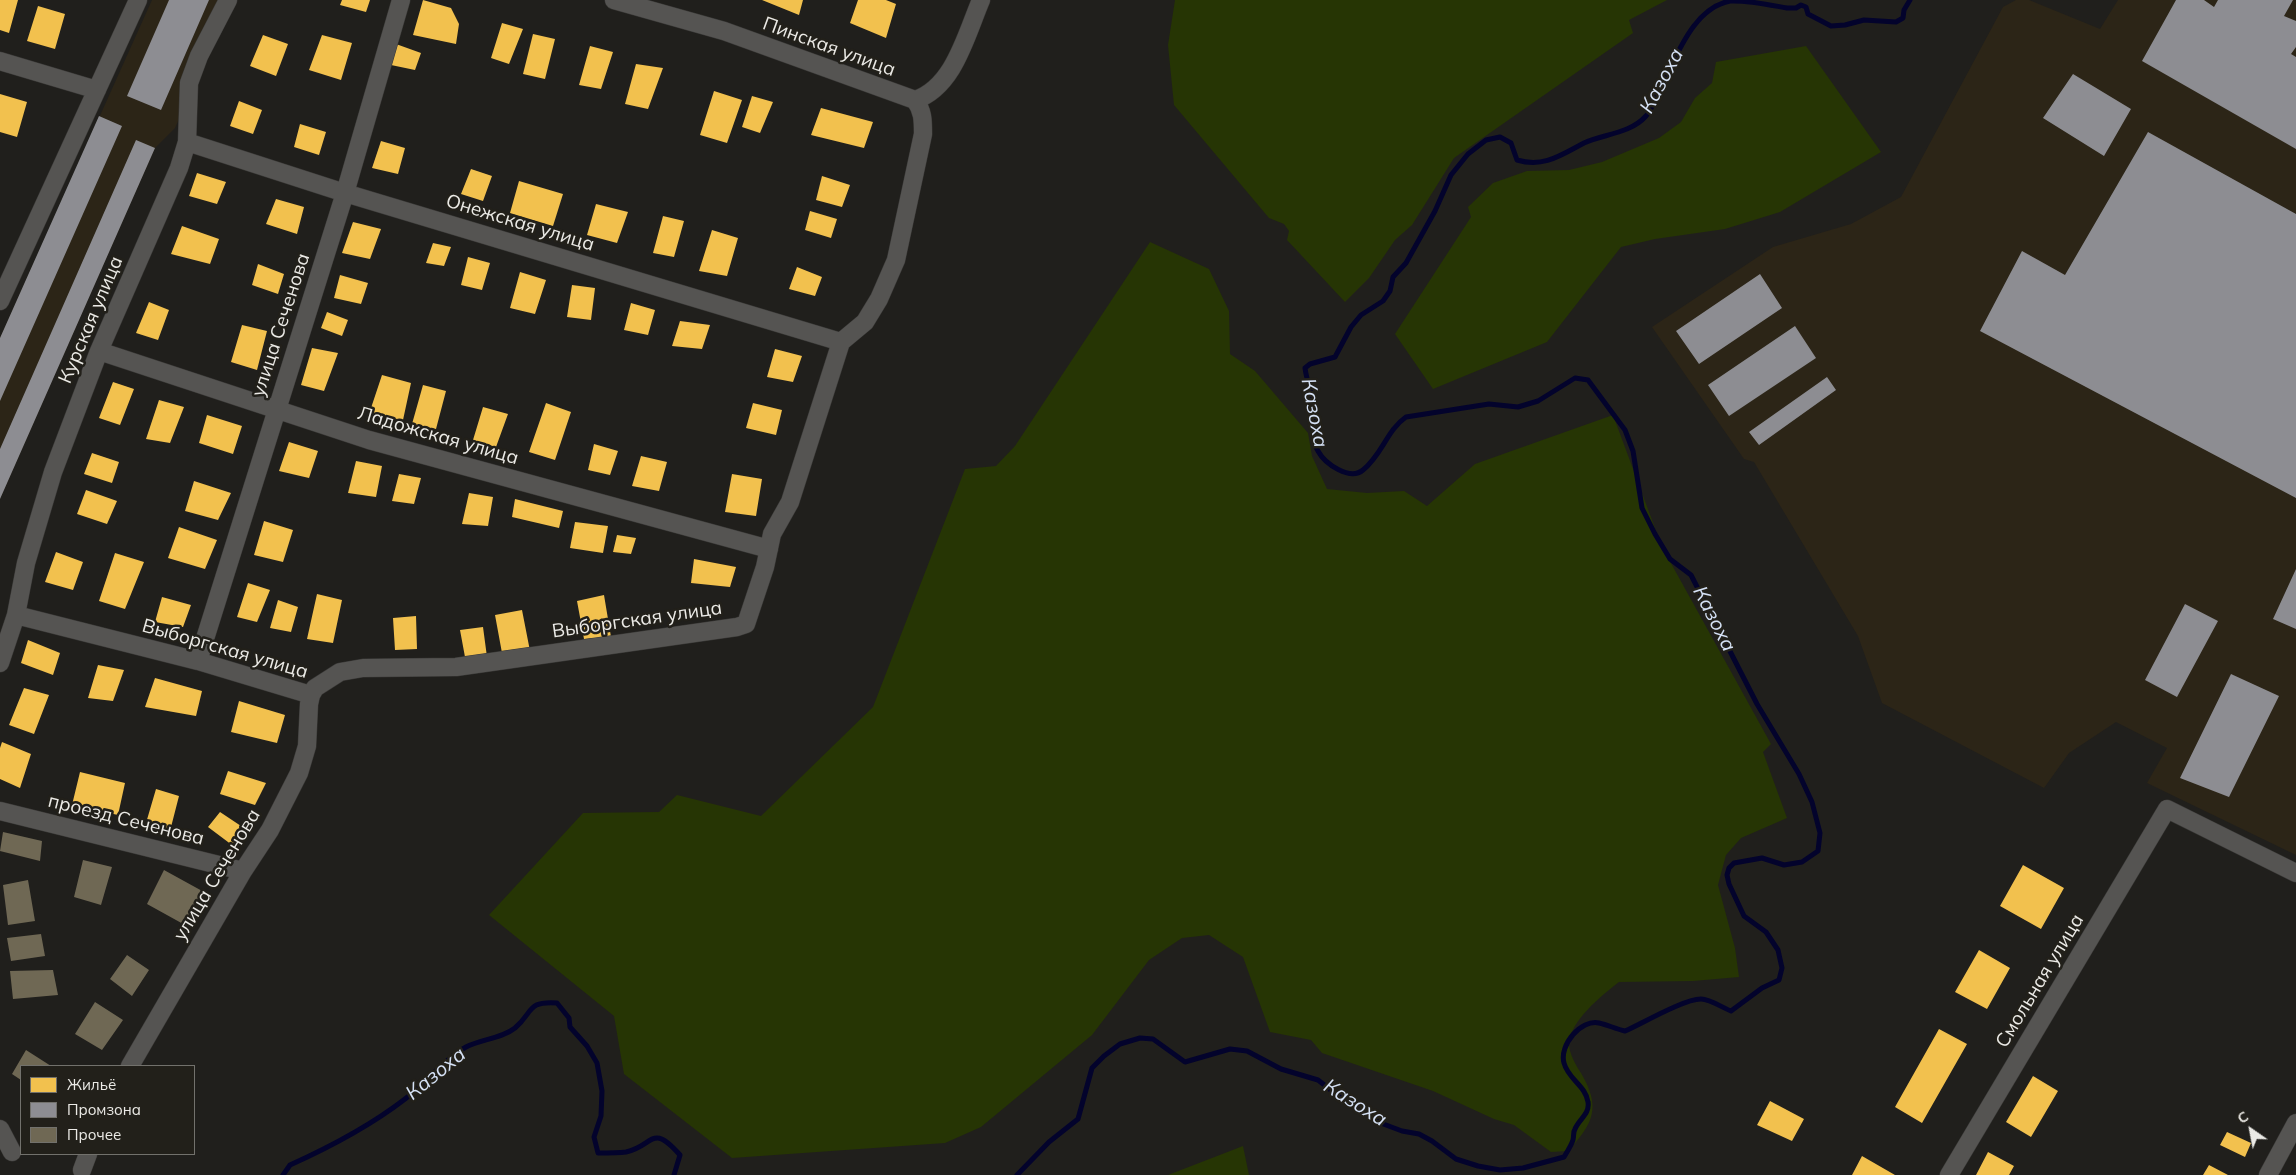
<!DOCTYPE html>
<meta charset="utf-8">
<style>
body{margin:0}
#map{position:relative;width:2296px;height:1175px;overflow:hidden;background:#201f1c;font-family:Mulish,sans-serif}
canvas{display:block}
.legend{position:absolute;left:20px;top:1065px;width:175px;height:90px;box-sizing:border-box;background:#22201a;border:1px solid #72716c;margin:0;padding:6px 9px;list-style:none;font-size:15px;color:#ebeae6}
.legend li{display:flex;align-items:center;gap:10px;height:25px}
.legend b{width:25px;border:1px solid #72716c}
.north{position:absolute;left:2226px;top:1105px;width:50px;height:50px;-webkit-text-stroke:4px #22201a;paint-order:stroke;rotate:327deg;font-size:14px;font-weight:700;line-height:20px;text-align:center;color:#ebeae6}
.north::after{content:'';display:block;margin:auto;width:18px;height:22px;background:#ebeae6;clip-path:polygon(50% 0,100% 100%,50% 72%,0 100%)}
</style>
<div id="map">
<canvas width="2296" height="1175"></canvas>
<ul class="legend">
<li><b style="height:14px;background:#f2c14e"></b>Жильё</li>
<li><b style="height:14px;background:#8d8d92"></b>Промзона</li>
<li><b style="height:14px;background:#6f6854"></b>Прочее</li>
</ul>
<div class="north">С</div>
</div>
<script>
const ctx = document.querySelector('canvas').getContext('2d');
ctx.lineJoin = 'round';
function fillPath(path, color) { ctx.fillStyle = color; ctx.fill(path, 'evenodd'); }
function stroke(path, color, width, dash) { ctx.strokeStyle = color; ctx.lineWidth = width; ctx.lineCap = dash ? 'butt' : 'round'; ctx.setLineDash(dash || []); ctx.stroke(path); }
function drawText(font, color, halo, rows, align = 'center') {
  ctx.font = font + ' Mulish,sans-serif'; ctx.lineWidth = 5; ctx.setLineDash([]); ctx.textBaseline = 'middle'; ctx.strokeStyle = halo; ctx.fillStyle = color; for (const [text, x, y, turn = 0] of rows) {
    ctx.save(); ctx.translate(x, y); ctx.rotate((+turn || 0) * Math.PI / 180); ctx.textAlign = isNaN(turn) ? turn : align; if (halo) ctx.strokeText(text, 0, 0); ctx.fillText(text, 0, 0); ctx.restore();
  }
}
const industrial = new Path2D(`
 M152,0H233L175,128L155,148L0,499V338Z
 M2016,0H2029L2100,29L2118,0H2296V855L2147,783L2167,748L2116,722L2069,753L2044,788L1882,703L1858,636L1754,462L1744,459L1652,327L1773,247L1851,224L1901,197L2003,7Z`);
const green = new Path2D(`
 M1175,0H1667L1629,20L1633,33L1454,158L1412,225L1395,240L1369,278L1345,302L1287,240L1289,231L1284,224L1269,218L1174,105L1168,45Z
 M1806,46L1881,152L1780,212L1725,229L1655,239L1621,247L1547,342L1433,389L1395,334L1471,217L1468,207L1493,183L1527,171L1569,170L1602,162L1659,138L1681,122L1695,98L1712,83L1716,62Z
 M1150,242L1209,269L1229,311L1230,354L1255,371L1308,433L1312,456L1327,489L1367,493L1404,491L1427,506L1475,464L1613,415L1662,547L1771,744L1763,752L1787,818L1741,838L1726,855L1718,885L1735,948L1739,977L1693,981L1619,982C1601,996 1570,1021 1569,1044C1569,1053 1576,1066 1581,1073C1601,1107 1594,1123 1568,1151L1551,1152L1514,1125L1494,1119L1433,1091L1322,1053L1311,1040L1270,1032L1243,957L1209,935L1182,938L1149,960L1092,1035L981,1127L945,1143L732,1158L624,1074L614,1016L489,915L583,813L659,812L677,795L761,816L873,707L965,469L996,466L1015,446Z
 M1243,1146L1249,1175H1168Z`);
const homes = new Path2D(`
 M0,0H18L9,33L0,30Z
 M342,0H370L366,12L340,5Z
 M423,0L451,8L459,24L456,44L413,35Z
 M762,0H803L799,15Z
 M858,0H886L896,4L886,38L850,23Z
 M38,6L65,14L55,49L27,41Z
 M502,23L523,29L509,64L491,58Z
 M533,34L555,39L545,79L523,74Z
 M263,35L288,44L276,76L250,66Z
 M322,35L352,43L341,80L309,70Z
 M396,44L421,53L415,70L391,65Z
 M590,46L613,52L601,89L579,85Z
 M636,64L663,68L648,109L625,104Z
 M714,91L742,100L727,143L700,135Z
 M0,94L27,102L17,137L0,132Z
 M752,96L773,102L760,133L742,127Z
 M239,101L262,110L253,134L230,126Z
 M821,108L873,122L864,148L811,135Z
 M300,124L326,132L319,155L294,147Z
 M381,141L405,148L398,174L372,168Z
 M471,169L492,176L483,201L461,194Z
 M197,173L226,182L217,204L189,196Z
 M822,176L850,185L842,207L816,200Z
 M519,181L563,194L553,226L510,213Z
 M276,199L304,207L297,234L266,224Z
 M596,204L628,212L617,243L587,235Z
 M810,211L837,219L831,238L805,230Z
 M663,216L684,221L674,257L653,253Z
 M353,222L381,229L370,259L342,253Z
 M182,226L219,239L210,264L171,254Z
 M712,230L738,238L727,276L699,271Z
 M433,243L451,247L444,266L426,263Z
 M468,257L490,263L482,290L461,285Z
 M258,264L284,274L278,294L252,285Z
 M797,267L822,277L815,296L789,289Z
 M520,272L546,280L535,314L510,308Z
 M340,275L368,283L361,304L334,298Z
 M572,285L595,288L591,320L567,317Z
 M149,302L169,310L158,340L136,333Z
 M631,303L655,310L648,335L624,330Z
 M327,312L348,320L342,336L321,328Z
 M680,321L710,325L702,349L672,346Z
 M242,325L267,331L257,370L231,362Z
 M312,348L338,353L324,391L301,385Z
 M775,349L802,356L793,382L767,377Z
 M382,375L411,383L403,420L369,414Z
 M113,382L134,389L120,425L99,418Z
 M423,385L446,391L436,429L412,424Z
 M159,400L184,407L170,443L146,439Z
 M546,403L571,412L555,460L529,452Z
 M753,403L782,410L776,435L746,428Z
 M483,407L508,414L496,447L473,440Z
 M207,415L242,426L233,454L199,443Z
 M289,442L318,451L309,478L279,471Z
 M594,444L618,451L610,475L588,470Z
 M92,453L119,462L112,483L84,474Z
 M641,456L667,462L659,491L632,486Z
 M356,461L382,466L376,497L348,493Z
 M399,474L421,478L414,504L392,501Z
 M732,474L762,479L756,516L725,512Z
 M194,481L231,493L218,520L185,511Z
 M86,490L117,501L107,524L77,514Z
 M469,493L493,497L488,526L462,524Z
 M515,499L563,511L559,528L512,517Z
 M264,521L293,530L283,562L254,555Z
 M575,522L608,526L603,553L570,548Z
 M179,527L217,540L205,569L168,558Z
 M617,535L636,538L631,554L613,552Z
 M56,552L83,562L73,590L45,582Z
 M115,553L144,562L125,609L99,601Z
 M694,559L736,567L730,587L691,583Z
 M248,583L270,590L257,622L237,617Z
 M317,594L342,600L333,643L307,639Z
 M604,595L611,637L584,639L577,601Z
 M162,597L191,605L183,627L155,622Z
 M278,600L298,607L291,632L270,628Z
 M522,610L530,651L502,653L495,615Z
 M416,616L417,649L395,650L393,618Z
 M483,627L487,657H465L460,630Z
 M28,640L60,653L53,675L21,663Z
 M98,665L124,670L113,701L88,698Z
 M155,678L202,691L196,716L145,707Z
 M24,688L49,695L34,734L9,725Z
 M239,701L285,715L277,743L231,732Z
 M2,742L31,754L20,788L0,779V748Z
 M228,771L266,783L255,805L220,794Z
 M80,772L125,783L118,815L72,805Z
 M156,789L179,796L170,831L146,823Z
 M220,812L244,828L232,845L208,827Z
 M2023,865L2064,888L2041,929L2000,906Z
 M1979,950L2010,968L1987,1009L1955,992Z
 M1939,1029L1967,1044L1922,1123L1895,1107Z
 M2033,1076L2058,1091L2031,1137L2006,1122Z
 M1770,1101L1804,1119L1792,1141L1757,1125Z
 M2227,1132L2251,1143L2245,1157L2220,1145Z
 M1988,1152L2014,1166L2009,1175H1976Z
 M1862,1156L1895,1175H1852Z
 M2209,1165L2228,1175H2203Z`);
const industry = new Path2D(`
 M169,0H209L161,110L127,96Z
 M2176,0H2204L2214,7L2218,0H2293L2284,16L2296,21V47L2291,54L2296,57V149L2142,61Z
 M2073,74L2131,109L2104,156L2043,118Z
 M99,116L122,126L0,401V338Z
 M2148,132L2296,214V498L1980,331L2022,251L2065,275Z
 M136,140L155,148L0,499V449Z
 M1760,274L1782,308L1699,364L1676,331Z
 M1795,326L1816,358L1729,416L1708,385Z
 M1827,377L1836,390L1759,445L1749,432Z
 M2296,569V629L2273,619Z
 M2185,604L2218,621L2177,697L2145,680Z
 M2231,674L2279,696L2229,797L2180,778Z`);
const stream = new Path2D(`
 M283,1175L290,1165C330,1147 370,1126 405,1099C425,1084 444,1059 466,1047C481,1039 501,1039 515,1028C534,1012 526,1001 557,1003L569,1018L570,1027L587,1046L597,1063L602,1091L601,1116L594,1137L598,1153C607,1153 618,1153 626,1152C654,1146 651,1122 680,1155L674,1175
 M1017,1175L1049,1142L1078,1119L1092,1068L1104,1056L1120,1044L1140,1038L1153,1039L1185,1062L1230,1049L1247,1051L1281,1069L1318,1080L1346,1102L1378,1122L1402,1131L1419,1134L1432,1141L1456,1159L1478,1166L1500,1170L1523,1168L1564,1157C1567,1152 1571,1146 1573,1140C1574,1136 1573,1132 1575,1129C1579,1119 1590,1114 1588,1102C1586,1086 1568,1079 1564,1063C1559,1045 1581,1019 1599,1023C1608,1025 1616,1029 1625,1031C1643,1023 1684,999 1701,999C1710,999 1723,1008 1731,1011L1762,988L1779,980L1782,968L1778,950L1766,932L1744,916L1729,884L1727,875L1729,868L1734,863L1762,858L1784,865L1802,862L1818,851L1820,833L1812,802L1799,774L1757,704L1691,575L1670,559L1655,534L1642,508L1633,451L1625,430L1588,380L1575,378L1538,401L1518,407L1489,404L1406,417C1387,430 1382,455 1363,470C1350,481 1325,464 1318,451C1311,440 1319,425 1316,413C1314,398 1307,384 1305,368L1310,364L1335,357L1351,327L1361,315L1383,301L1390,291L1393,277L1406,263L1435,211L1451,175L1468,154L1486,140L1500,137L1511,143L1517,160C1544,168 1561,155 1584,143C1603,134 1630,134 1646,116C1653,109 1656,95 1661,86C1677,56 1693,8 1730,1C1748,0 1770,5 1787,8H1796L1801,5L1806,7L1808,14L1831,26L1845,25L1864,20L1896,22L1903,18L1904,10L1910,0`);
const building = new Path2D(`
 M3,832L42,841L40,861L0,851Z
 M83,860L112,867L101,905L74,897Z
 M164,870L204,892L185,925L147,904Z
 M28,880L35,921L8,925L3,885Z
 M41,934L45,956L11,961L7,938Z
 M127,955L149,970L132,996L110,979Z
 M53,970L58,995L13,999L10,971Z
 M95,1002L123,1020L102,1050L75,1034Z
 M26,1050L51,1066H21V1080L12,1074Z`);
const minor = new Path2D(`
 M614,0L724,31L915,100
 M0,61L97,90
 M915,100C954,87 966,35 981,0
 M187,142L345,193L841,342
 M0,301L138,0
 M99,351L369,440L769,549
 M16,615L198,661L311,695
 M198,661L345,193L401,0
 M0,663L16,615L26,563L53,472L99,351L179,168L187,142L189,83L199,56L228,0
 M0,811L243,871
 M130,1066L243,871L270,830L299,773L307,746L309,704L311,695L315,688L340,672L363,668L456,667L737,627L746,624L765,567L772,534L790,502L841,342L865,322L879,299L896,260L923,134C923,120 923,111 915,100
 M0,1129L12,1152
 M82,1170L88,1154
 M1949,1175L2167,809L2296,873
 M2268,1175L2296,1123`);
const streetNames = [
 ["Пинская улица",829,47,20],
 ["Онежская улица",520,223,17],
 ["Курская улица",91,320,-67],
 ["улица Сеченова",281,325,-72],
 ["Ладожская улица",438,436,16],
 ["Выборгская улица",637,620,-8],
 ["Выборгская улица",225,649,16],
 ["проезд Сеченова",126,820,14],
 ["улица Сеченова",217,875,-59],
 ["Смольная улица",2040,981,-59]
];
const waterNames = [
 ["Казоха",1662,81,-62],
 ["Казоха",1314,413,79],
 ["Казоха",1714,619,63],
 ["Казоха",436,1074,-39],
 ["Казоха",1355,1103,32]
];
fillPath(industrial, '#2c2517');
fillPath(green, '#263504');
fillPath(homes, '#f2c14e');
fillPath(industry, '#8d8d92');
stroke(stream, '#03032c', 5);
fillPath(building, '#6f6854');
stroke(minor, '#3a3937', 19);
stroke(minor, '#555452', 18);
drawText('19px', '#ebeae6', '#22201a', streetNames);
drawText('italic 20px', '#d5e1f5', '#22201a', waterNames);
</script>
